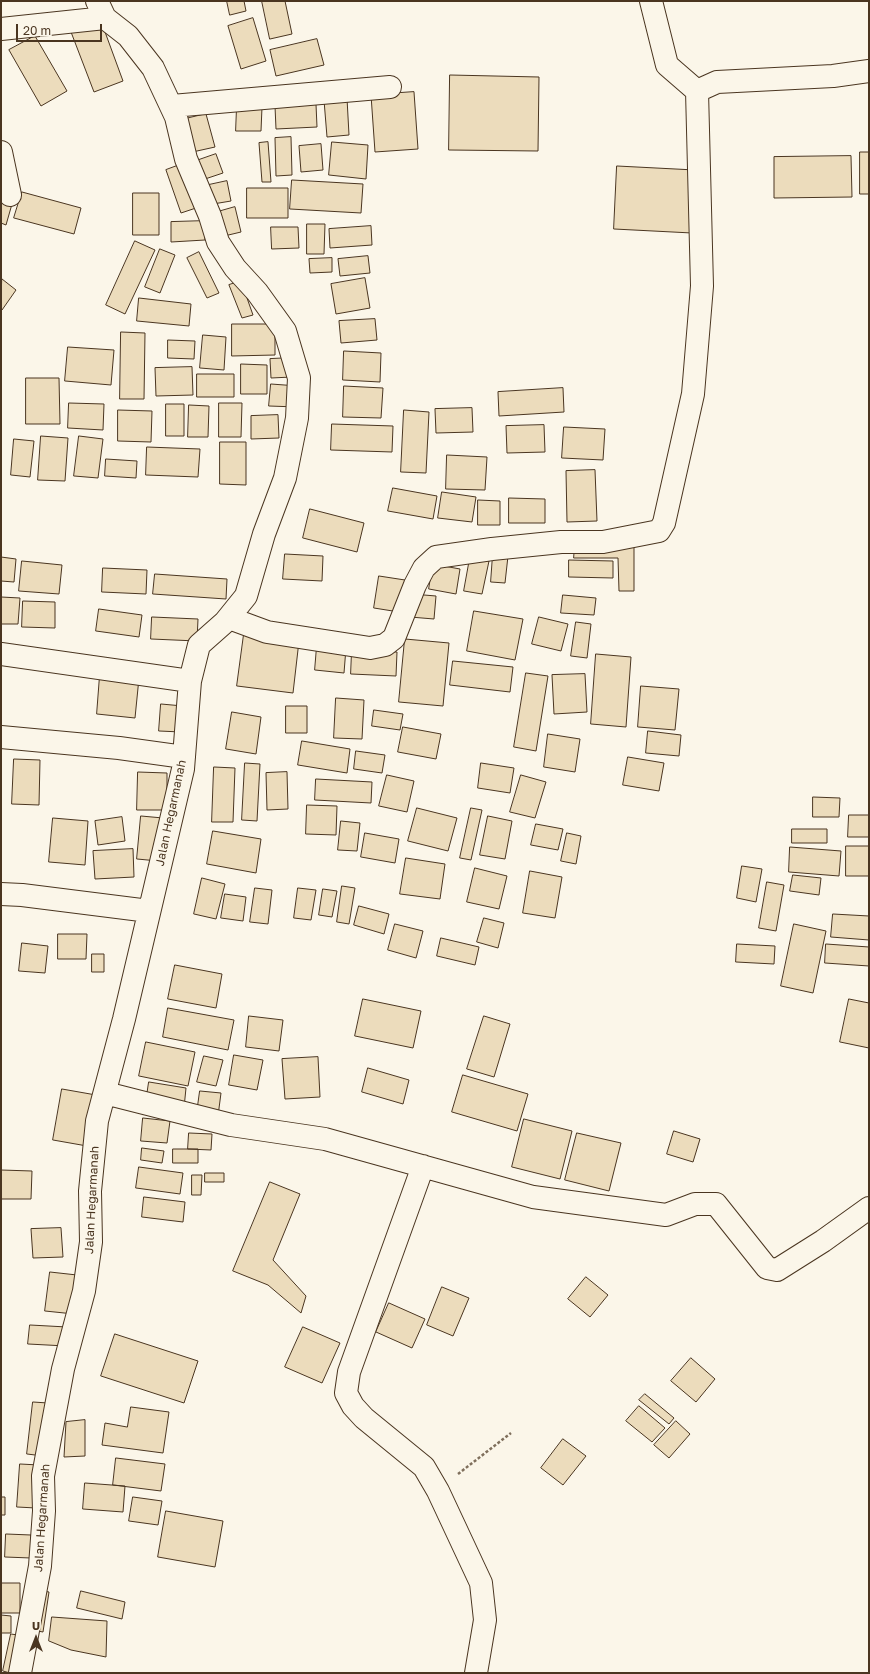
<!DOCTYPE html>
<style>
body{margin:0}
#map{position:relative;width:870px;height:1674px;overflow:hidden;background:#fbf6e9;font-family:"Golos Text",sans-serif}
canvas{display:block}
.frame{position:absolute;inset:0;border:2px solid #4a3520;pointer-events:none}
.north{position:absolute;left:16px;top:1618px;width:40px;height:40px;-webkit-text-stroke:3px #fbf6e9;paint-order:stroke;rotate:0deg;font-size:11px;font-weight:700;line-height:16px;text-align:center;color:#4a3520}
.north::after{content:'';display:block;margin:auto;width:14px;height:18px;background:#4a3520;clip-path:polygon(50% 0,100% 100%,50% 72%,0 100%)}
.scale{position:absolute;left:16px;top:24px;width:86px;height:18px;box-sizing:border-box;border:2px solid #4a3520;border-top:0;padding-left:5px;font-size:12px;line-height:14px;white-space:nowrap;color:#4a3520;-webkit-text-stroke:3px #fbf6e9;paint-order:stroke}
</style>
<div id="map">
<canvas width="870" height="1674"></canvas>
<div class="frame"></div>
<div class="north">U</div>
<div class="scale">20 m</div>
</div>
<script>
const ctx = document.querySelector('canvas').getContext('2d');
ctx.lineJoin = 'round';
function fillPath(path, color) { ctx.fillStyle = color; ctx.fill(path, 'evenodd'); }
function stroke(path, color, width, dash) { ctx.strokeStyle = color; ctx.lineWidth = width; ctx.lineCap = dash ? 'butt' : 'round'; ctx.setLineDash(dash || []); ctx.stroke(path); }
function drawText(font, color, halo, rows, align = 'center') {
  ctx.font = font + ' "Golos Text",sans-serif'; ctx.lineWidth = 3; ctx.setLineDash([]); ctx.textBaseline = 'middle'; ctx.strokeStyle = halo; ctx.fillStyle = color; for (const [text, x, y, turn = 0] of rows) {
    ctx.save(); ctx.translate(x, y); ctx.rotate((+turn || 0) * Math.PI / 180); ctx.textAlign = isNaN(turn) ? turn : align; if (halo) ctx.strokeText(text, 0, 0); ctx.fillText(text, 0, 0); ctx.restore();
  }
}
const building = new Path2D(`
 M227,1H244L246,11L230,15Z
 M262,1H285L292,34L270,39Z
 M253,18L266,61L241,69L228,26Z
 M101,21L123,81L94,92L71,32Z
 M35,36L67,91L41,106L9,50Z
 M317,39L324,65L276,76L270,50Z
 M450,75L539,77L538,151L449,150Z
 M414,92L418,149L375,152L371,95Z
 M347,98L349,135L327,137L324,100Z
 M316,104L317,127L276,129L275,106Z
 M237,106L262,107L261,131H236Z
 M206,114L215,147L188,153L181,120Z
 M291,137L292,175L276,176L275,138Z
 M268,142L271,182H262L259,143Z
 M332,142L368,145L366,179L329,175Z
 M321,144L323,170L301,172L299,146Z
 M860,152H869V194H860Z
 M216,154L223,173L202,180L196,161Z
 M851,156L852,197L774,198V157Z
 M185,163L199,207L181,213L166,170Z
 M617,166L695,170L692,233L614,229Z
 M292,180L363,184L361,213L290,209Z
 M227,181L231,201L207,205L204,186Z
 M247,188H288V218H247Z
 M22,192L81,208L74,234L14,218Z
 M133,193H159V235H133Z
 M1,200L12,204L6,225L1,223Z
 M235,207L241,232L220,237L214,213Z
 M205,221V240L171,242V222Z
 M307,224H325L324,254H307Z
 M371,226L372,245L330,248L329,229Z
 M271,227H298L299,248L272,249Z
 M135,241L155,250L125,314L106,305Z
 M160,249L175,255L160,293L145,287Z
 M199,252L219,293L207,298L187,258Z
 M368,256L370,273L340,276L338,259Z
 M332,258V272L310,273L309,259Z
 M365,278L370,308L336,314L331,284Z
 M2,279L16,290L2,310L1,309Z
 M241,281L253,315L242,318L229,285Z
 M139,298L191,304L189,326L137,321Z
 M375,319L377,340L341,343L339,321Z
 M232,324H275V355L232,356Z
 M121,332L145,333L144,399H120Z
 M203,335L226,337L224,370L200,368Z
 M168,340L195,341L194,359L168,358Z
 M68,347L114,350L111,385L65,381Z
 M344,351L381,353L380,382L343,380Z
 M291,358L292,377L271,378L270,359Z
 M241,364L267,365V394H241Z
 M192,367L193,395L156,396L155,368Z
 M197,374H234V397H197Z
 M26,378H59L60,424H26Z
 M271,384L298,386L297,407L269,406Z
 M344,386L383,388L381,418L343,417Z
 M563,388L564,412L499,416L498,392Z
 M69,403L104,404L103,430L68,428Z
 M219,403H242L241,437H219Z
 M166,404H184V436H166Z
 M189,405L209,406L208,437H188Z
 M472,408L473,432L436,433L435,409Z
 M118,410L152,411L151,442L118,441Z
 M404,410L429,412L426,473L401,472Z
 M278,415L279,438L251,439V416Z
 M332,424L393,426L392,452L331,450Z
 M544,425L545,452L507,453L506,426Z
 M564,427L605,429L603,460L562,458Z
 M41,436L68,438L65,481L38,480Z
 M79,436L103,439L98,478L74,476Z
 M14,439L34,441L30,477L11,475Z
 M220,442H246V485L220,484Z
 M147,447L200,449L198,477L146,475Z
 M447,455L487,457L485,490L446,489Z
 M106,459L137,461L136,478L105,476Z
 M595,470L597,521L567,522L566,471Z
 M393,488L437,496L433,519L388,511Z
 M442,492L476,497L472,522L438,518Z
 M509,498L545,499V523H509Z
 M478,500L500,501V525H478Z
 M310,509L364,523L357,552L303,538Z
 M575,546H634V591H619L618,558H574Z
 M285,554L323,556L322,581L283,579Z
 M493,554L508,556L505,583L491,582Z
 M1,557L16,559L14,582L1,581Z
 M470,558L489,561L482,594L464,591Z
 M569,560L613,561V578L569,577Z
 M22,561L62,565L59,594L19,591Z
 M433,564L460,569L456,594L429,589Z
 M103,568L147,570L146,594L102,592Z
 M155,574L227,579L226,599L153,594Z
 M379,576L405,580L399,612L374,608Z
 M412,594L436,596L434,619L410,617Z
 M563,595L596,598L594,615L561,613Z
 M1,597L20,598L18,624H1Z
 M23,601L55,602V628L22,627Z
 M99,609L142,615L139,637L96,631Z
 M474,611L523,619L515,660L467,651Z
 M152,617L198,619L197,641L151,639Z
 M539,617L568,624L561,651L532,644Z
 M576,622L591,624L587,658L571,656Z
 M244,634L299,641L293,693L237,686Z
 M405,639L449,643L443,706L399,702Z
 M317,646L346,648L344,673L315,670Z
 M352,650L397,652L396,676L351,674Z
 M596,654L631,657L626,727L591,724Z
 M453,661L513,667L510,692L450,685Z
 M526,673L548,676L536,751L514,747Z
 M585,674L587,712L554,714L552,675Z
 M100,675L139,678L135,718L97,714Z
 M641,686L679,689L675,730L638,727Z
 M336,698L364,700L362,739L334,738Z
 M161,704L183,706L181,732L159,731Z
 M286,706H307V733H286Z
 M374,710L403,714L400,730L372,726Z
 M232,712L261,717L256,754L226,749Z
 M403,727L441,734L436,759L398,752Z
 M648,731L681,735L679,756L646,753Z
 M548,734L580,739L575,772L544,767Z
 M302,741L350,749L347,773L298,765Z
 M356,751L385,755L382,773L354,769Z
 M628,757L664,763L659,791L623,785Z
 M14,759L40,760L39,805L12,804Z
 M245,763L260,764L257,821L242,820Z
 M481,763L514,768L510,793L478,788Z
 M214,767L235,768L233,822H212Z
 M138,772L167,773V810H137Z
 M287,772L288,809L267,810L266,773Z
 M387,775L414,781L407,812L379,806Z
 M521,775L546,782L535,818L510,812Z
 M316,779L372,782L371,803L315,800Z
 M813,797L840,798L839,817H813Z
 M307,805L337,806L336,835L306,834Z
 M417,808L457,818L448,851L408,841Z
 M471,808L482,810L471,860L460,858Z
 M849,815H869V837H848Z
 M141,816L163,818L158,861L137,859Z
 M488,816L512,821L505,859L480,855Z
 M122,817L125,841L98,845L95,821Z
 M53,818L88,821L85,865L49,862Z
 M341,821L360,823L357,851L338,850Z
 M536,824L563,829L558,850L531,845Z
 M792,829H827V843H792Z
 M213,831L261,839L256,873L207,864Z
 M365,833L399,839L395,863L361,857Z
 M567,833L581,836L576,864L561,861Z
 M846,846H869V876H846Z
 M790,847L841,851L839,876L789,872Z
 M133,849L134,877L95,879L93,851Z
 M406,858L445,864L440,899L400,894Z
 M742,866L762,869L756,902L737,898Z
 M475,868L507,876L499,909L467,902Z
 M530,871L562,877L555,918L523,913Z
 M793,875L821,878L819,895L790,891Z
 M202,878L225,884L216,919L194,914Z
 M767,882L784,885L776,931L759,928Z
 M342,886L355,888L349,924L337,922Z
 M255,888L272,890L268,924L250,922Z
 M298,888L316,890L311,920L294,918Z
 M323,889L337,891L332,917L319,915Z
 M225,894L246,897L243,921L221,918Z
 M359,906L389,914L384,934L354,925Z
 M833,914L869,916V940L831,937Z
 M484,918L504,923L498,948L477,942Z
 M395,924L423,931L416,958L388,950Z
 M794,924L826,931L813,993L781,986Z
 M58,934H87L86,959H58Z
 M441,938L479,947L475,965L437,956Z
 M22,943L48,946L45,973L19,971Z
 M737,944L775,946L774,964L736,962Z
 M826,944L869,947V966L825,963Z
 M92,954H104V972H92Z
 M175,965L222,974L216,1008L168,999Z
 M363,999L421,1011L413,1048L355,1036Z
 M849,999L869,1003V1048L840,1042Z
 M168,1008L234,1020L228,1050L163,1037Z
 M249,1016L283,1020L279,1051L246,1047Z
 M484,1016L510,1024L494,1077L467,1069Z
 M146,1042L195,1052L188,1086L139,1076Z
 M234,1055L263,1060L257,1090L229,1085Z
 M204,1056L223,1060L216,1086L197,1082Z
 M318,1057L320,1097L285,1099L282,1059Z
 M368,1068L409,1080L403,1104L362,1092Z
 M463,1075L528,1094L517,1131L452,1112Z
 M149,1082L186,1088L184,1108L146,1102Z
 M62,1089L96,1095L87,1146L53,1140Z
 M200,1091L221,1093L218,1116L197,1113Z
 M143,1118L170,1121L167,1143L141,1141Z
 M524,1119L572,1131L560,1179L512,1167Z
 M674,1131L700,1139L693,1162L667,1154Z
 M189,1133L212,1134L211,1150L188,1149Z
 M577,1133L621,1143L609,1191L565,1180Z
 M142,1148L164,1151L162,1163L141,1160Z
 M173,1149H198V1163H173Z
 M139,1167L183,1173L180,1194L136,1188Z
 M1,1170L32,1171L31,1199H1Z
 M205,1173H224V1182H205Z
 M192,1175H202L201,1195H192Z
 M270,1182L300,1194L273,1260L306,1296L301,1313L268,1285L233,1271Z
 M144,1197L185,1202L183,1222L142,1217Z
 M61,1228L63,1257L33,1258L31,1229Z
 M50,1272L77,1275L74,1314L45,1311Z
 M586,1277L608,1295L590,1317L568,1299Z
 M442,1287L469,1298L453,1336L427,1325Z
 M389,1303L425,1319L412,1348L376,1332Z
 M30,1325L67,1327L66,1346L28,1344Z
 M303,1327L340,1343L322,1383L285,1367Z
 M115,1334L198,1361L184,1403L101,1376Z
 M691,1358L715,1379L696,1402L671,1381Z
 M645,1394L674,1418L669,1424L639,1400Z
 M33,1402L48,1403L43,1456L27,1454Z
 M639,1406L665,1428L652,1442L626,1421Z
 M131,1407L169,1412L163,1453L102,1445L105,1423L127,1427Z
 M85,1420V1456L64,1457L66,1422Z
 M676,1421L690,1434L669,1458L654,1445Z
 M563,1439L586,1456L563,1485L541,1468Z
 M116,1458L165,1464L161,1491L113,1485Z
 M20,1464L39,1465L36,1508L17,1507Z
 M85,1483L125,1486L123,1512L83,1509Z
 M1,1497H5V1515H1Z
 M133,1497L162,1501L158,1525L129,1521Z
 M166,1511L223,1521L215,1567L158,1557Z
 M6,1534L31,1535V1558L5,1557Z
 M1,1583H20V1613H1Z
 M38,1590L49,1592L43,1632L32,1630Z
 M81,1591L125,1602L122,1619L77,1608Z
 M1,1615L11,1616V1633H1Z
 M52,1617L107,1621L106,1657L71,1650L49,1641Z
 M11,1634L24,1636L10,1673L3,1671Z`);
const path = new Path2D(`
 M458,1474L511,1433`);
const minor = new Path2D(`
 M651,1L667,65L697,91
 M1,29L105,18
 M697,91L717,82L833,76L869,71
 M172,106L390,87
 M1,152L10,195
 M229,618L267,632L370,648L385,645L394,638L415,585L424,568L436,557L492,549L561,542H603L659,531L664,523L693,394L702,286L697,91
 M1,654L190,681
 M1,737L119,748L184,757
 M1,894L22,895L149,911
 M105,1093L231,1125L325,1139L533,1197L666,1215L695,1204H716L767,1268L777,1270L823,1241L869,1208
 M423,1166L349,1372L346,1393L353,1406L364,1418L424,1467L438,1491L481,1583L485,1620L476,1673
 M20,1673L40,1566L44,1511L43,1476L63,1369L84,1291L91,1242L90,1191L97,1121L124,1019L183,769L190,681L199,645L225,622L246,596L264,534L285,478L297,418L299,378L285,331L257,292L235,268L218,242L210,216L186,159L176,117L153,68L128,36L105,18L97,1`);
const streetNames = [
 ["Jalan Hegarmanah",171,813,-78],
 ["Jalan Hegarmanah",92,1200,-87],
 ["Jalan Hegarmanah",42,1518,-86]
];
fillPath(building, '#ecdcbc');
stroke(building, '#4a3520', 1);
stroke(minor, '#4a3520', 24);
stroke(path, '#7f6f5c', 2.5, [3, 2]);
stroke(minor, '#fbf6e9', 22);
drawText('12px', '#4a3520', '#fbf6e9', streetNames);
</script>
